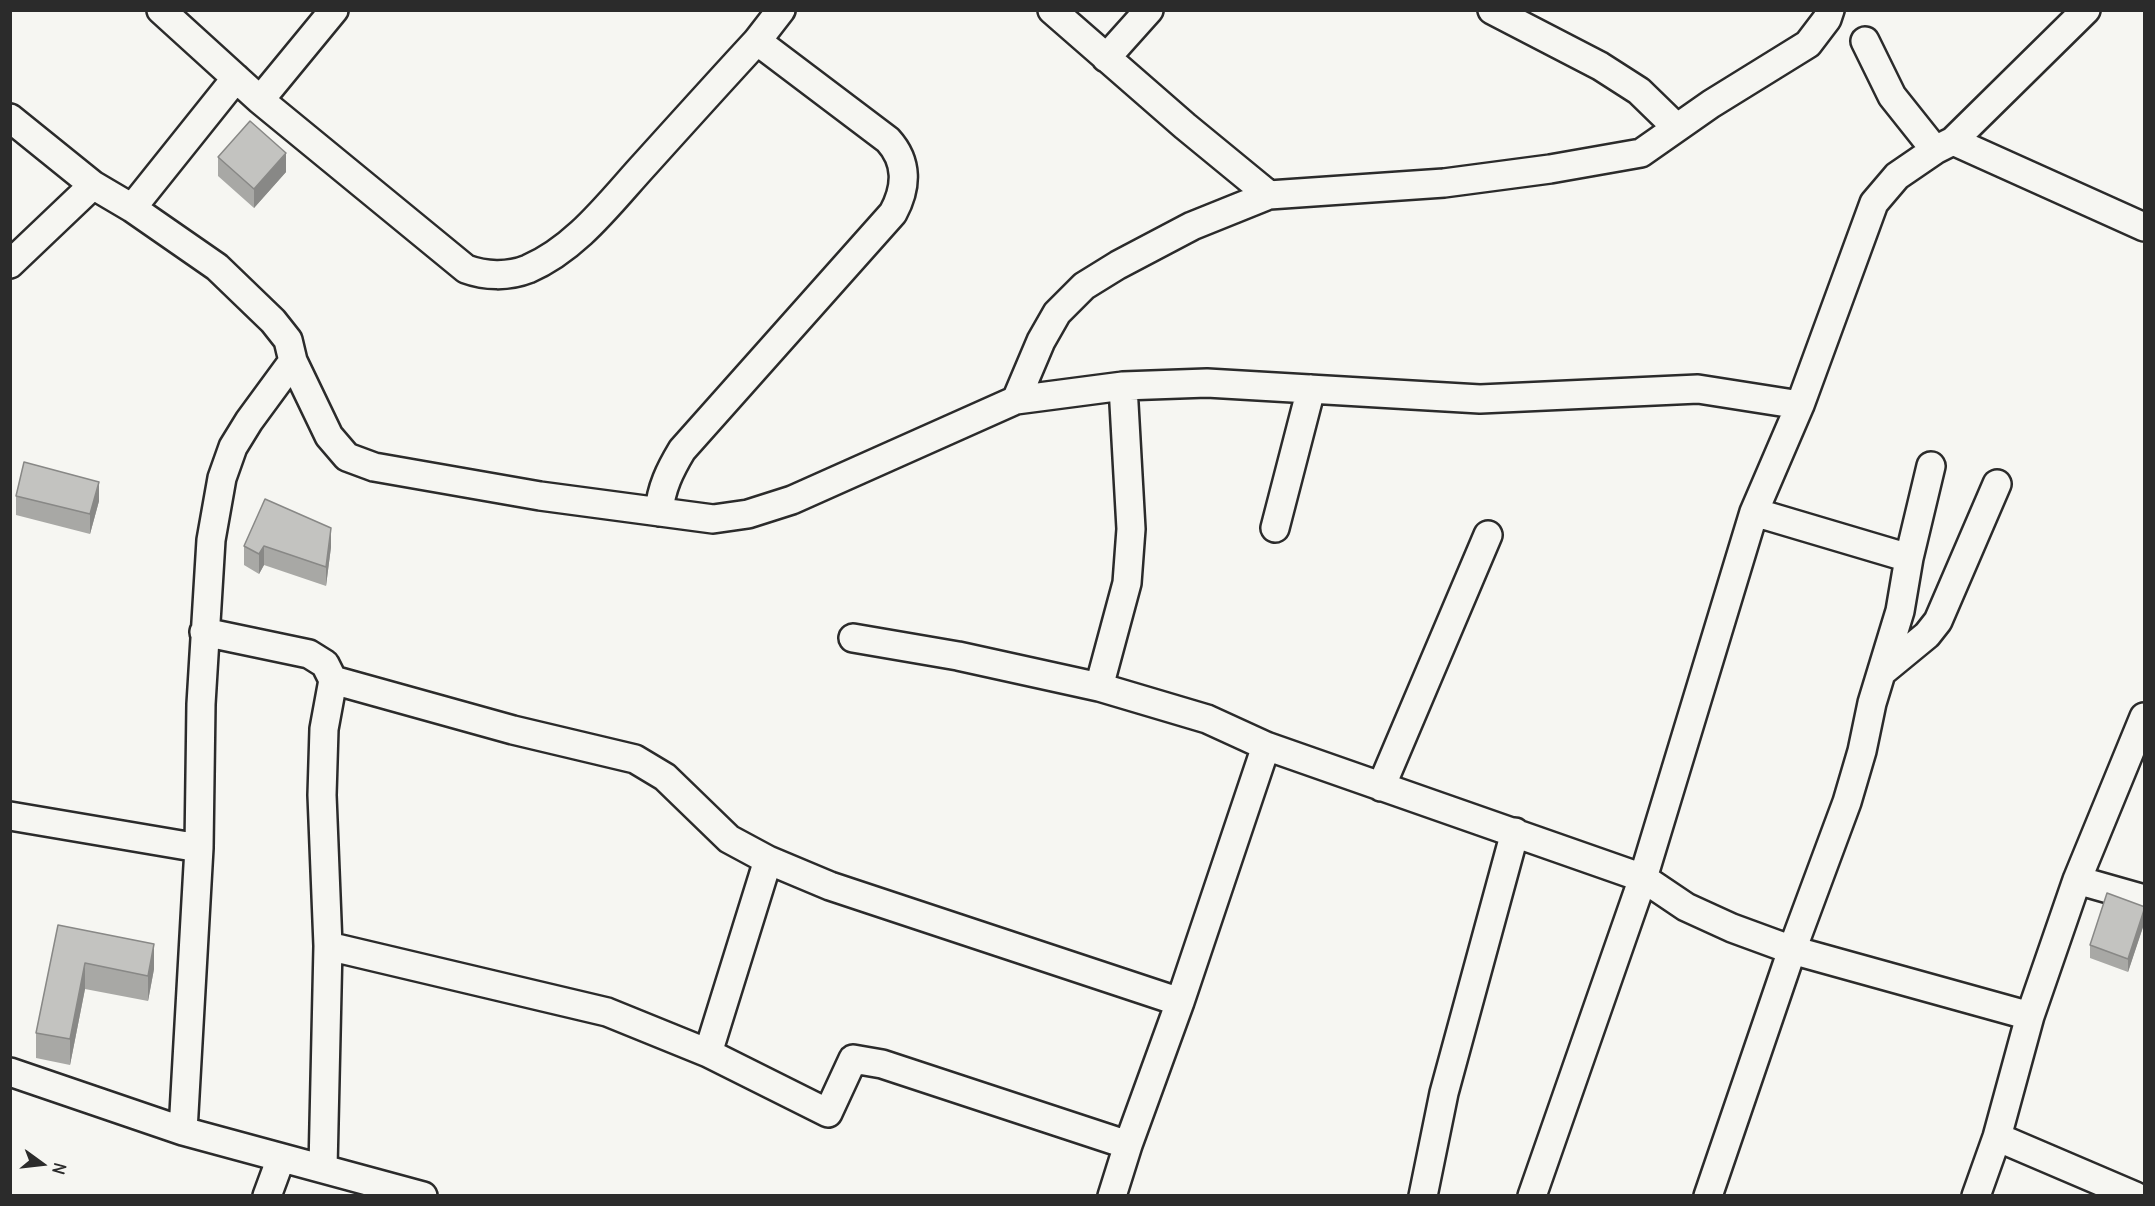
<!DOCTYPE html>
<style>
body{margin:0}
#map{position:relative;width:2155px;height:1206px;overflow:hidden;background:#f6f6f2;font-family:Delius,sans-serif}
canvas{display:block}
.frame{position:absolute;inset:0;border:12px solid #2b2b2b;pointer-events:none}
.north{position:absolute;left:12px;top:1134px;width:60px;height:60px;-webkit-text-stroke:4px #f6f6f2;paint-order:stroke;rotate:105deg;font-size:16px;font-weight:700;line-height:24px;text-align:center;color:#2b2b2b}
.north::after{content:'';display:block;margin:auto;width:21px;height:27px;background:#2b2b2b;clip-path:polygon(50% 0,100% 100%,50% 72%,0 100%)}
</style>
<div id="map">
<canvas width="2155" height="1206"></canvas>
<div class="frame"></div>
<div class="north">N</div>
</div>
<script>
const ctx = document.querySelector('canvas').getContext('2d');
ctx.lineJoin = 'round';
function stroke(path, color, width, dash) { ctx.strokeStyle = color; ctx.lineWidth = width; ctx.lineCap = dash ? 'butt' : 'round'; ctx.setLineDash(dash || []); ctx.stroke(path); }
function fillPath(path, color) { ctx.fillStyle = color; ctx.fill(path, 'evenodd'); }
const minor = new Path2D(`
 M161,10L260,100L466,269C485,276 508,277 528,269C577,248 611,201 646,163C683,122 720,81 757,41L781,10
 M1052,10L1185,126L1269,195
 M1492,10L1600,66L1639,91L1676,127
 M1865,41L1892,96L1935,150
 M1106,58L1149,10
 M260,100L334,10
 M10,118L93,185L132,208L217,267L273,321L288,340L293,361L329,436L347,457L374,467L540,496L713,519L748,514L792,500L1016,400L1123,386L1207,383L1480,399L1698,389L1800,405
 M1953,141L2144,227
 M132,208L236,78
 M10,264L93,185
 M1016,400L1041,341L1057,313L1084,286L1118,265L1192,226L1269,195L1444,183L1550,169L1641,153L1711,104L1808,44L1827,19L1830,10
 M659,512C661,488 670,470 682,450L893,213C907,187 908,162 888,140L757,41
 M1754,512L1909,558
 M1275,528L1311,389
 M204,632L309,654L325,664L333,680L513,730L635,759L665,777L729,839L768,860L830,886L1180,1002
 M853,638L958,656L1099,687L1207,719L1266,746L1643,878L1686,907L1732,928L1792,950L2030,1016
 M1882,672L1927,635L1938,621L1997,484
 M1099,687L1127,583L1131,529L1123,386
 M1381,787L1488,535
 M10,816L199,848
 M2077,880L2144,899
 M328,946L607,1012L708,1053L828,1113L853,1059L882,1064L1128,1145
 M708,1053L768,860
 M10,1072L183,1131L423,1196
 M183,1131L199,848L201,704L211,540L222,478L233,447L249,421L293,361
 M1997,1137L2135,1196
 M323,1168L328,946L322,795L324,729L333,680
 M267,1196L281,1158
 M1112,1196L1128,1145L1180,1002L1266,746
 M1423,1196L1444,1093L1515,832
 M1532,1196L1643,878L1754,512L1800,405L1874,203L1897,176L1935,150L1953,141L2086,10
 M1708,1196L1792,950L1847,802L1862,751L1872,703L1900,611L1909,558L1931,466
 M1976,1196L1997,1137L2030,1016L2077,880L2144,717`);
const wall = new Path2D(`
 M218,157L286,172L254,208L218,176Z
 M16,496L99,501L90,534L16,515Z
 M244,546L331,547L326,586L264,565L259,574L244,565Z
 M2145,907V921L2128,972L2090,958V945Z
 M58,925L154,969L148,1001L85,989L70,1065L36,1058V1033Z`);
const shadedWall = new Path2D(`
 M286,153V172L254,208V189Z
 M99,482V501L90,534V514Z
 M331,528V547L326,586V567Z
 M264,546V565L259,574V554Z
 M2145,908V921L2128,972V959Z
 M154,944V969L148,1001V976Z
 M85,963V989L70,1065V1039Z`);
const building = new Path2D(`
 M250,121L286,153L254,189L218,157Z
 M24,462L99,482L90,514L16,496Z
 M265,499L331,528L326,567L264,546L259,554L244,546Z
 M2107,893L2145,907L2128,959L2090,945Z
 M58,925L154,944L148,976L85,963L70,1039L36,1033Z`);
stroke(minor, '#2b2b2b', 32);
stroke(minor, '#f6f6f2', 27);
fillPath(wall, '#a8a8a5');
fillPath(shadedWall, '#888886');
fillPath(building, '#c3c3c0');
stroke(building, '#888886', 1.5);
</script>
